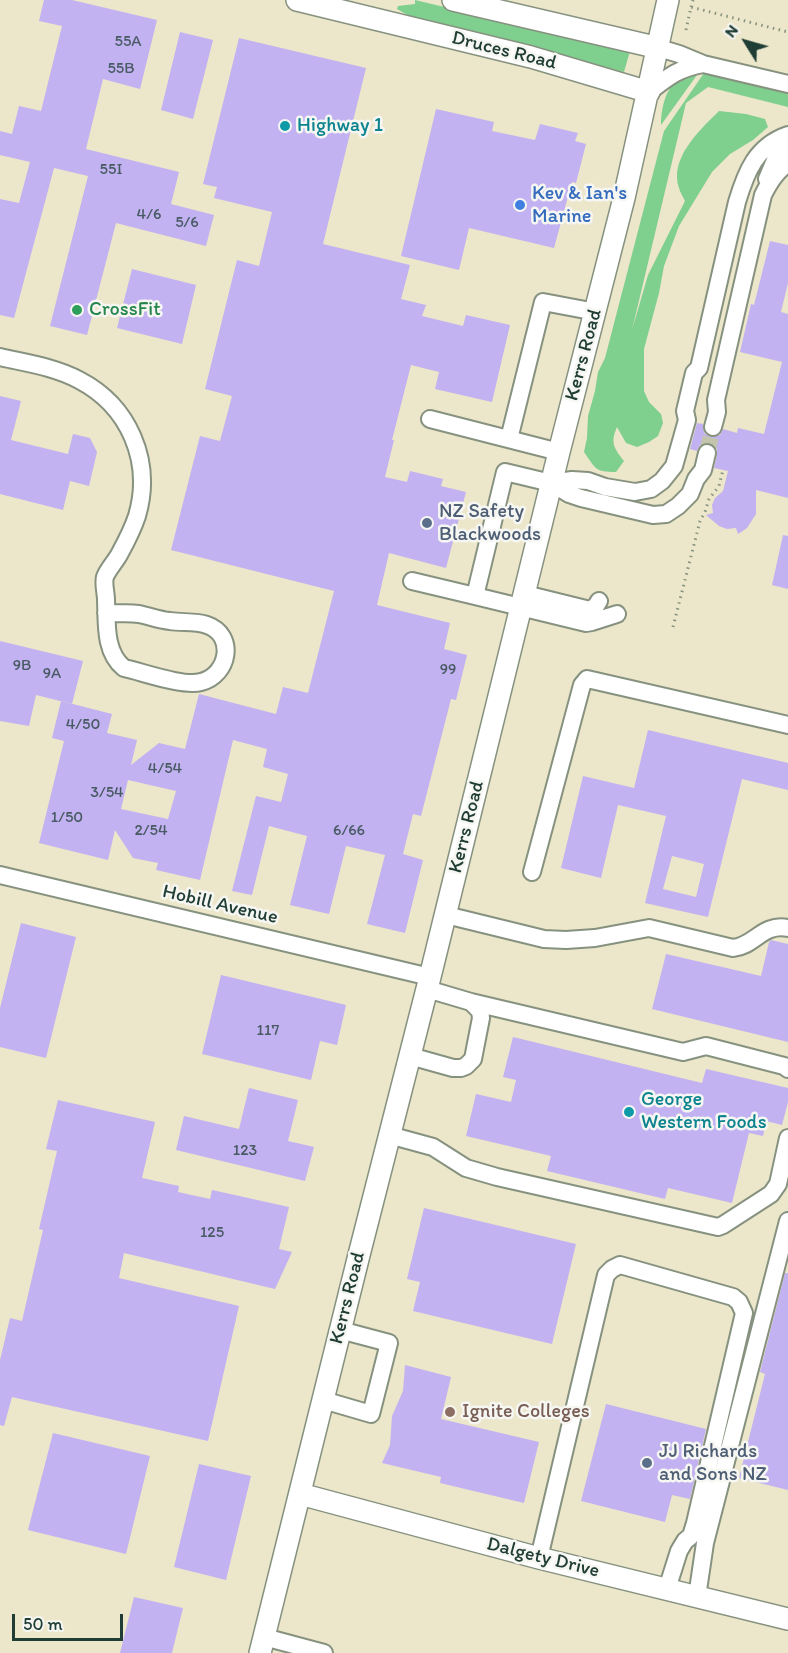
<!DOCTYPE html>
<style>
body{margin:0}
#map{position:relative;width:788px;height:1653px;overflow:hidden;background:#ece6ca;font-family:Itim,sans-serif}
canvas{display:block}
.north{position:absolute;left:716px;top:12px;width:60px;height:60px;-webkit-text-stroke:4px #f6f6f2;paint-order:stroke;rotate:307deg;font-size:16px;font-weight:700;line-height:24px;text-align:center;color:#1f3d34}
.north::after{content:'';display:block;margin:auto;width:21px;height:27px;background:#1f3d34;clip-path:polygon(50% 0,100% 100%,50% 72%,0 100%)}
.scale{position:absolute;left:12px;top:1614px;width:111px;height:27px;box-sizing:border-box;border:3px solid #1f3d34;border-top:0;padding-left:8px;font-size:18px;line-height:21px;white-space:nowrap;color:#1f3d34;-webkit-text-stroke:4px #f6f6f2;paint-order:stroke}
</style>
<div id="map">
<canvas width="788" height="1653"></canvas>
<div class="north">N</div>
<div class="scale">50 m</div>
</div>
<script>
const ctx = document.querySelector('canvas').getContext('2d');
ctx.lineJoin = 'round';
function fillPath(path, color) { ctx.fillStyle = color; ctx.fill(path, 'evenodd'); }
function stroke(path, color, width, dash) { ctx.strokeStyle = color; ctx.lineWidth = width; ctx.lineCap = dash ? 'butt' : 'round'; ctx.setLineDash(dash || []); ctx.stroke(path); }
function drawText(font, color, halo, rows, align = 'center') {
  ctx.font = font + ' Itim,sans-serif'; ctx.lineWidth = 5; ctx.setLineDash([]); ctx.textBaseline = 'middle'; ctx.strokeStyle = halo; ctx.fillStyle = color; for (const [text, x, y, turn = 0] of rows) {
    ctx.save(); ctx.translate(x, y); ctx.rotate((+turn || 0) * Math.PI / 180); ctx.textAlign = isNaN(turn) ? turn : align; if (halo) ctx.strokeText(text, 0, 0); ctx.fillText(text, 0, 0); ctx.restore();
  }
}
const green = new Path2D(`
 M415,0L630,51L624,72L412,21L413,18L397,9L398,6L415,4Z
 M697,72V75L661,125C661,110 665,88 679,79C684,76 691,74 697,72Z
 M704,73L788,93V107L708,87L686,103L632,330L648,275L685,201C683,197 680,192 679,188C669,158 700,130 719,111L746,114L765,119L768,127L753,140L730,154L712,172L679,226L664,266L659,293L644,349V391L649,402L661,414L663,423L658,436L649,442L637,447L626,443L617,427C610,443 614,448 624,461L616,472C595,472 596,469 584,452L587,438L588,416L595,391L598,372L605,358L664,131Z`);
const building = new Path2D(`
 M44,0H72L157,20L140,89L103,79L86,149L179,172L171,204L214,215L206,246L116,223L87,335L50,326L88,176L54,168L14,318L0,315V199L19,203L30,162L0,155V131L12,134L19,106L41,111L62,26L39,21Z
 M180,32L213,40L193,119L161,110Z
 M239,38L366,68L323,244L410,265L401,299L426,305L422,316L463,326L466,315L510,325L492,402L435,389L439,372L411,365L392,440H394L385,477L407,482L410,471L443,479L441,486L466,492L446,568L389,553L377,605L450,623L444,649L467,655L456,700L451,699L421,816L413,814L403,854L423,860L405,933L367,924L385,855L346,846L329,914L290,905L307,836L269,826L252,895L232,891L256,796L281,802L288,774L263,767L267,749L233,740L200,880L156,870L158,863L133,858L115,830L108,860L39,843L64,741L52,738L61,701L112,714L107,733L137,740L131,765L159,743L185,749L199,694L276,714L283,687L308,693L334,591L171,550L200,436L220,441L232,396L205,389L237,260L259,266L272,212L214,198L217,187L203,184ZM128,780L176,791L168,819L121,809Z
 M436,109L494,122L492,131L535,140L540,124L578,133L575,141L586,144L576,183L572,182L554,248L469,228L459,270L401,256Z
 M770,241L788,245V283L781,312L788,314V498L756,490V514L747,528L738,534L736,528L727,529L719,526L706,515L713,513L712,505L715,498L723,491L728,471L714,468L717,455V449L714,445L709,443L700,445L697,451L690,449L697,423L703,424V429L705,434L711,437L720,435L723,429L737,433L738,428L764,434L782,362L740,352L751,304L754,305Z
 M132,269L196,285L182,344L117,328Z
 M0,396L21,401L11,440L68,454L73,434L90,438L97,452L89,486L70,481L63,510L0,494Z
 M783,535L788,536V589L772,585Z
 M0,641L83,661L72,704L36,695L29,726L0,721Z
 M648,730L788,763V790L742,779L708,917L645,903L666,816L618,805L601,878L561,868L583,776L634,788ZM672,856L704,864L696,897L663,889Z
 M21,923L76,937L46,1058L0,1047V1008Z
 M771,940L788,944V1042L652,1009L666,954L761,976L769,942Z
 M221,975L346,1005L337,1045L320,1041L311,1080L202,1054Z
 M513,1037L702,1083L706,1069L788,1088V1102L782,1125L766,1121L763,1136L749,1133L732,1203L668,1188L665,1199L547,1171L551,1156L466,1136L476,1094L511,1102L516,1080L503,1077Z
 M249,1088L298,1100L288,1141L314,1147L305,1181L176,1150L184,1116L239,1129Z
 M58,1100L155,1122L142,1178L179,1186L178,1192L210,1199L212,1190L289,1207L279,1249L292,1252L275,1289L124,1253L119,1278L239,1306L208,1441L12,1397L4,1426L0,1425V1360L10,1318L22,1321L43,1230L39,1229L57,1151L46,1149Z
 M424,1208L576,1244L552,1344L413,1311L420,1282L407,1279Z
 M785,1273H788V1490L739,1478L765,1374L760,1372Z
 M405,1365L451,1377L441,1419L539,1442L524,1503L440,1483L441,1477L382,1463L390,1445L392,1416L403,1391Z
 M606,1404L706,1429L690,1499L672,1495L665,1522L581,1501Z
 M53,1433L150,1456L126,1554L28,1530Z
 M199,1464L251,1476L226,1580L174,1567Z
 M134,1597L183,1608L172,1653H120Z`);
const minorTunnel = new Path2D(`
 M707,453L713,427`);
const path = new Path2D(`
 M691,7L693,0
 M686,30L691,7L788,32
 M673,627L700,521L705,512L709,499L719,486L723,470`);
const minor = new Path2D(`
 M659,48L679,54L703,64L788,84
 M649,92C668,77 679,68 703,64
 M767,179L776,158L788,144
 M0,357C26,363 55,367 79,380C129,406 153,461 137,516C133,528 126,542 120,553C116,561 108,569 105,577C103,583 106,593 106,600C107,622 104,652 124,668C143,672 183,687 201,682C229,675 236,635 207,625C195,621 182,623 170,621C159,620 149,616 139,614C128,613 117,613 106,613
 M430,419L559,452
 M713,427L717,412L716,400L763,195C770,181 776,172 788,163
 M509,439L543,302L596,312
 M551,483L572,480L588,481L605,487L635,492L651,489L662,481L674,466L687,420L685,411L694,373L699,368L737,202C746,172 756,146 788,135
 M412,581L475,596
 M525,594L590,610L596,606L599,601
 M617,614L592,622L586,623L475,596L505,472L551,483L569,494L581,498L653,515L666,514L678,506L690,494L696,479L703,470L707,453
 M532,872L582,685L587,679L788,725
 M0,875L430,977
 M446,915L544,939L566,940L595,938L649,928L733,948C755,946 762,923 788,928
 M471,1002L683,1052L706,1046L784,1066L788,1069
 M410,1056L453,1068H461L466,1066L473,1059L481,1018L480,1011L471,1002L427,989
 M389,1135L433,1147L466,1168L497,1177L718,1227L723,1225L771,1194L778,1184L788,1138
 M323,1400L371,1414L389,1343L340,1330
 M539,1558L606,1275L612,1269L620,1265L733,1297L739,1302L744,1313L695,1523L691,1536L685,1541L679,1551L667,1589
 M697,1597L705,1543L788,1221
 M264,1637L324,1653`);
const major = new Path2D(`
 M297,0L531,57L649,92
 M453,0L659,48
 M300,1494L539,1558L788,1619
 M260,1653L359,1255L430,977L559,452L624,198L668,0`);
const markers = [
 [285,126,6,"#0f9aa8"],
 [520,205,6,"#3f7fe0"],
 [77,310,6,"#2e9e5b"],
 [427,523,6,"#5c6f8a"],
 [629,1112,6,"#0f9aa8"],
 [450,1412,6,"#8d6e63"],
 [647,1463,6,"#5c6f8a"]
];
const numberNames = [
 ["55A",128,42],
 ["55B",121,69],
 ["55I",111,170],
 ["4/6",149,215],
 ["5/6",187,223],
 ["9B",22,666],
 ["99",448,670],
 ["9A",52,674],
 ["4/50",83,725],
 ["4/54",165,769],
 ["3/54",107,793],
 ["1/50",67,818],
 ["2/54",151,831],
 ["6/66",349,831],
 ["117",268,1031],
 ["123",245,1151],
 ["125",212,1233]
];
const streetNames = [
 ["Druces Road",504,51,14],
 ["Kerrs Road",584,355,-75],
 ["Kerrs Road",467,827,-76],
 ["Hobill Avenue",220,905,13],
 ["Kerrs Road",348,1298,-76],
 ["Dalgety Drive",543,1558,14]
];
const cultureNames = [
 ["Highway 1",297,126],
 ["George",641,1100],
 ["Western Foods",641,1123]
];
const shopNames = [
 ["Kev & Ian's",532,194],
 ["Marine",532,217]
];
const leisureNames = [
 ["CrossFit",89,310]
];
const serviceNames = [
 ["NZ Safety",439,512],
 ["Blackwoods",439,535],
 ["JJ Richards",659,1452],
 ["and Sons NZ",659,1475]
];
const educationNames = [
 ["Ignite Colleges",462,1412]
];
fillPath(green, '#7fcf8f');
fillPath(building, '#c2b2f1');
stroke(minorTunnel, '#c3c4ac', 16, [16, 8]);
stroke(minor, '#86927f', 20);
stroke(major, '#86927f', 24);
stroke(path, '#86927f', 3, [1.5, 4.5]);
stroke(minor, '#fff', 16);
stroke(major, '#fff', 21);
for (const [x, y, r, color] of markers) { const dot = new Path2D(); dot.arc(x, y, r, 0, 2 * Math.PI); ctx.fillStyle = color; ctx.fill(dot); stroke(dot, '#f6f6f2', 2); }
drawText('16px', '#485a63', null, numberNames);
drawText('20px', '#1f3d34', '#f6f6f2', streetNames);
drawText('20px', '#0d838f', '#f6f6f2', cultureNames, 'left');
drawText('20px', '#366cbe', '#f6f6f2', shopNames, 'left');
drawText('20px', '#27864d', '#f6f6f2', leisureNames, 'left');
drawText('20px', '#4e5e75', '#f6f6f2', serviceNames, 'left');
drawText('20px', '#785e54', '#f6f6f2', educationNames, 'left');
</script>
